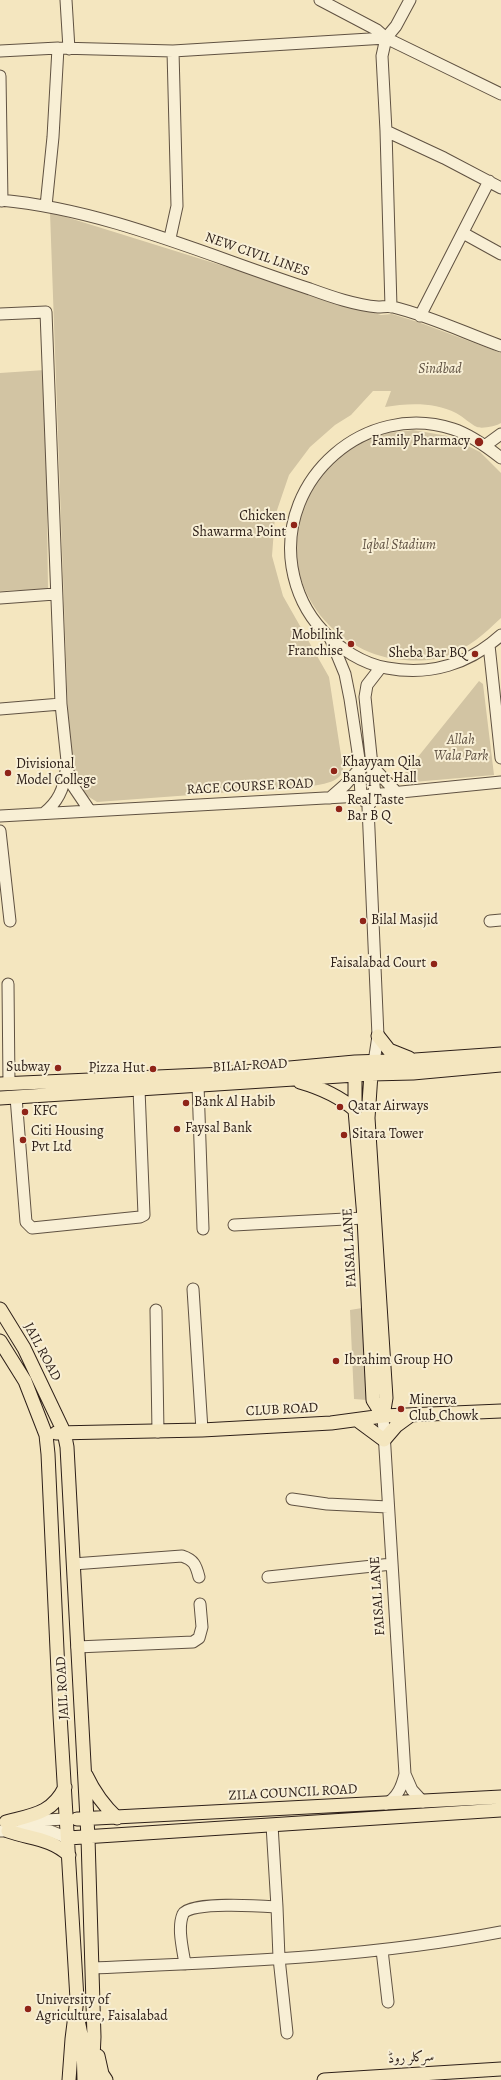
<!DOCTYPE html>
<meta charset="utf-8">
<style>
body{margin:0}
canvas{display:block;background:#f4e6bf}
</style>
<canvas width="501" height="2080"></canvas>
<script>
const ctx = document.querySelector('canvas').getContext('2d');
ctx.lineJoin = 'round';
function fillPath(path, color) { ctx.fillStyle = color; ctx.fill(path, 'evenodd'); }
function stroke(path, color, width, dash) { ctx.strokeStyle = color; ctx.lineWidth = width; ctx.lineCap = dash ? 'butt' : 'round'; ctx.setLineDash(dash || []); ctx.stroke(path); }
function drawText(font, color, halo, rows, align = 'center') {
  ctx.font = font + ' Alegreya,Amiri,serif'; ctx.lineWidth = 4; ctx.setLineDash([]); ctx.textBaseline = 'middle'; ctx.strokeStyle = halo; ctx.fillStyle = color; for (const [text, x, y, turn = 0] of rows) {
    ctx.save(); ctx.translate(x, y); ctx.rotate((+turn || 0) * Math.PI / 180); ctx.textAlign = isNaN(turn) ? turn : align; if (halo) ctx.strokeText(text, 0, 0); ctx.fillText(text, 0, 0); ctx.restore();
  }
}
const green = new Path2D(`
 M50,212L381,315L392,314L418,322L399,370L418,322L501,353V423C497,426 482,429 477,427C470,424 464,417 456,413C435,402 408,403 385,407L391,391H373L351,415L335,425L310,447L289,475L275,516L272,556L283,596L329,677L343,768C342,782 324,784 312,786L97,802L78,790L70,772Z
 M45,370L48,589L0,591V373Z
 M413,430L448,436L480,452L501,473V618C484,634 470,647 447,656C431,662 410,661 394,659C325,647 279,578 302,510C304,503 308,497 312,491C325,466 349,444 377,435C388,432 401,432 413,430Z
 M479,681L483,684L494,775L402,783L401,778Z
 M362,1308L367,1400L354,1399L350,1310Z`);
const minor = new Path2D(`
 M66,0L69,49
 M320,0L377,30L386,38L501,94
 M0,51L58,48L173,51L386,38
 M0,76L2,201
 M386,131L444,158L501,188
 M0,200C108,210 208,256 310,289C332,297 355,305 378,307C383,307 388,306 393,307C430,316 465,333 501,346
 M46,206L53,137L58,48
 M463,233L501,254
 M170,238L177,206L173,51
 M391,307L386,131L382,56L386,38L396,26L410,0
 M0,314L46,312L61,704L69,780L90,811
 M420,316L489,181L491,183
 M486,445L501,434
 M501,458C486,446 471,435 453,429C366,401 278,478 292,567C296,591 306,613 323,631C340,649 363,664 387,668C430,676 469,664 501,635
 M0,598L55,594
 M331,640L345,674L350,699L359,759L361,796L364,801
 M489,645L501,758
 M0,709L61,704
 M372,766L398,794
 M330,798L346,784L360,768
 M44,813C58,802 64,789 66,771
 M0,816L361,796L501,782
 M0,831L10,921
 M490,921L501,920
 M8,984L9,1084
 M374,1062L378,1036L368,807L375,795L365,697L367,685L381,667
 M198,1085L203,1229
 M16,1097L26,1222L32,1228L140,1217L144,1215L139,1089
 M234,1225L364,1218
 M193,1289L202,1430
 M156,1310L158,1432
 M383,1416L405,1774C402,1786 398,1797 386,1804
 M292,1499L327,1504L388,1507
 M73,1564L182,1556C194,1560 196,1565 199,1577
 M268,1577L392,1564
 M77,1647L193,1642L199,1638L202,1627L200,1604
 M405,1774L412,1790L423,1802
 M21,1821L67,1819
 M272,1825L277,1907
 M0,1831H50L68,1838
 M382,1950L388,2002
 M185,1964C183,1950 177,1928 183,1914C189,1901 262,1906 277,1907L279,1958L287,2033
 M92,1968C228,1962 367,1958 501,1932`);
const major = new Path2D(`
 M378,1036L389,1050L409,1058
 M373,1065L371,1074L368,1118L386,1398L383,1416
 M355,1067V1110L364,1218L373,1400L383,1416
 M300,1082C321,1088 339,1096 355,1110
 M0,1084L224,1074L355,1062L415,1060L501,1054
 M0,1098L371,1074L413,1073L501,1065
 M0,1309L24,1348L64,1432L67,1447L88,1838L94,2037L92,2080
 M0,1341L25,1381L46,1435L48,1454L60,1715L77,1999L72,2039L69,2080
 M357,1420L384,1440L396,1426L411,1415
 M56,1433L202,1430L331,1423L383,1416L501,1411
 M86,1775C94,1792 103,1805 117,1818
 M77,1819L501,1797
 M6,1822C32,1815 52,1814 65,1787
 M8,1831C31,1839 50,1838 69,1855
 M68,1838L501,1810
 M78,2020L83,2044L84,2080
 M98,2056L102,2074L106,2080
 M324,2080L501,2069`);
const markers = [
 [479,442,5,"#8f2418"],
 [294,525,4,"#8f2418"],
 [351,644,4,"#8f2418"],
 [475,654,4,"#8f2418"],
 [334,771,4,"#8f2418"],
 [8,773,4,"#8f2418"],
 [339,809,4,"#8f2418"],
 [363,921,4,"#8f2418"],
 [434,964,4,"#8f2418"],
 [58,1068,4,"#8f2418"],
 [153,1069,4,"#8f2418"],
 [186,1103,4,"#8f2418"],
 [340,1107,4,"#8f2418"],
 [25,1112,4,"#8f2418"],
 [177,1129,4,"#8f2418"],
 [344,1135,4,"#8f2418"],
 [23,1140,4,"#8f2418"],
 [336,1361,4,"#8f2418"],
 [401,1409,4,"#8f2418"],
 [28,2009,4,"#8f2418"]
];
const streetNames = [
 ["NEW CIVIL LINES",257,255,19],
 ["RACE COURSE ROAD",250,787,-3],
 ["BILAL ROAD",250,1066,-3],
 ["FAISAL LANE",350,1248,-93],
 ["JAIL ROAD",42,1352,62],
 ["CLUB ROAD",282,1410,-3],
 ["FAISAL LANE",378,1596,-94],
 ["JAIL ROAD",63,1688,-93],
 ["ZILA COUNCIL ROAD",293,1793,-3],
 ["سرکلر روڈ",411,2058,-3]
];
const parkNames = [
 ["Sindbad",440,370],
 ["Iqbal Stadium",399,546],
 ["Allah",461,741],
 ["Wala Park",461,757]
];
const poiNames = [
 ["Family Pharmacy",470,442,"right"],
 ["Chicken",286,517,"right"],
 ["Shawarma Point",286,533,"right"],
 ["Mobilink",343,636,"right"],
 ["Franchise",343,652,"right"],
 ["Sheba Bar BQ",467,654,"right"],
 ["Khayyam Qila",342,763],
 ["Banquet Hall",342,779],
 ["Divisional",16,765],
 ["Model College",16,781],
 ["Real Taste",347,801],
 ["Bar B Q",347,817],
 ["Bilal Masjid",371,921],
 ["Faisalabad Court",426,964,"right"],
 ["Subway",50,1068,"right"],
 ["Pizza Hut",145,1069,"right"],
 ["Bank Al Habib",194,1103],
 ["Qatar Airways",348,1107],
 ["KFC",33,1112],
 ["Faysal Bank",185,1129],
 ["Citi Housing",31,1132],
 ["Pvt Ltd",31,1148],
 ["Sitara Tower",352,1135],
 ["Ibrahim Group HO",344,1361],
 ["Minerva",409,1401],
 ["Club Chowk",409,1417],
 ["University of",36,2001],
 ["Agriculture, Faisalabad",36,2017]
];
fillPath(green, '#d2c4a3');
stroke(minor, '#605242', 13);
stroke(major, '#2e2019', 15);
stroke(minor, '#f8efd5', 11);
stroke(major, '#f4e6bf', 13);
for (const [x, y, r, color] of markers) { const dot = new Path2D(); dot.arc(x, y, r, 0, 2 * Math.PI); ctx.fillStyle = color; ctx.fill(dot); stroke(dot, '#f8efd5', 1.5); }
drawText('14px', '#2e2019', '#f8efd5', streetNames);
drawText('italic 14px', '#5f5142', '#f8efd5', parkNames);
drawText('14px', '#2e2019', '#f8efd5', poiNames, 'left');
</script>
